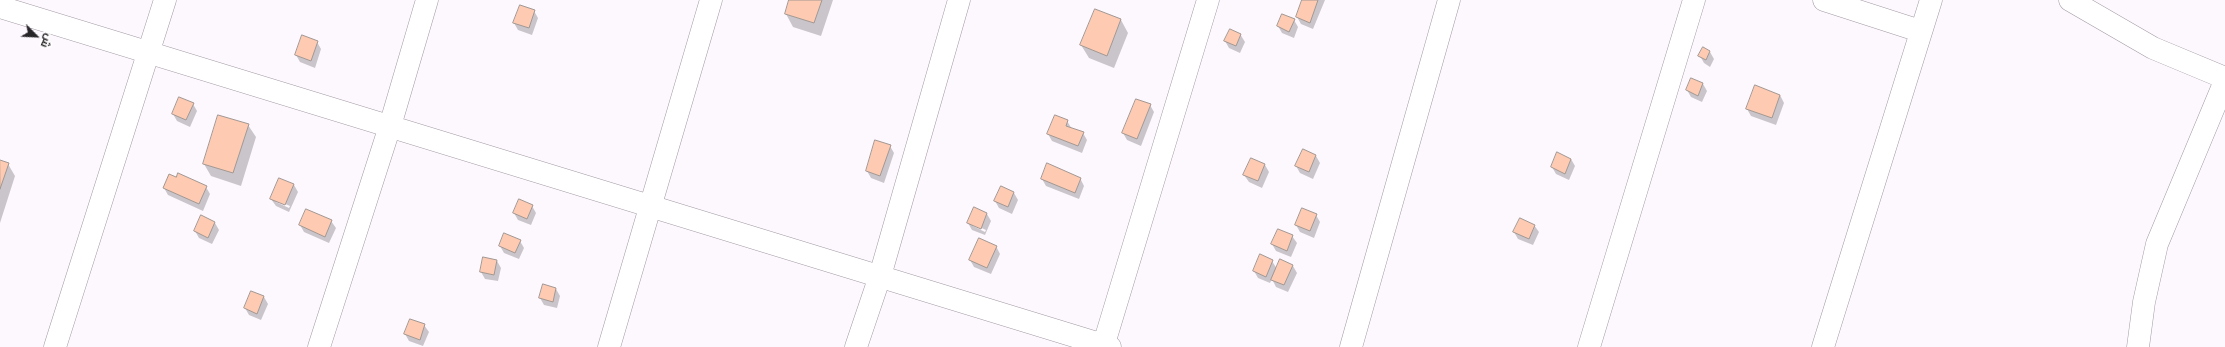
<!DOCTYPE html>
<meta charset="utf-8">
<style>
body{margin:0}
#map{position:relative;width:2225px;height:347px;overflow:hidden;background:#fdf7fe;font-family:"Exo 2",Cairo,sans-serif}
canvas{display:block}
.north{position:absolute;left:16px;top:16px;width:40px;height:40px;-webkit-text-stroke:3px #fff;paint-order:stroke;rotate:114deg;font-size:11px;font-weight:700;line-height:16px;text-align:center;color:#282529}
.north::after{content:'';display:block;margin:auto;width:14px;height:18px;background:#282529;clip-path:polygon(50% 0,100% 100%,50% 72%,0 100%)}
</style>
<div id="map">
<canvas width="2225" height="347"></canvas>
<div class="north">ش</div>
</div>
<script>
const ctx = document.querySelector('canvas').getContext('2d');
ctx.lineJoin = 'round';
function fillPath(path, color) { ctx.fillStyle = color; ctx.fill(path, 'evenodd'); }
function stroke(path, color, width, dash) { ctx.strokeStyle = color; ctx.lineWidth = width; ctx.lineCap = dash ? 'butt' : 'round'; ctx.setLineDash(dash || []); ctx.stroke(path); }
const shadow = new Path2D(`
 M790,0H833L821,36L793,27L786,14Z
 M1303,0H1325L1313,29L1301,24L1297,17Z
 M534,11L538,18L532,35L518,30L514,23Z
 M1121,20L1128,33L1114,68L1089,58L1081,45Z
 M1294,20L1298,27L1294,38L1282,33L1278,26Z
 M1240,34L1245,42L1240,53L1229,48L1225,41Z
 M317,42L321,49L315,68L300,62L296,55Z
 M1703,49L1710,52L1714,59L1710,67L1704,63L1700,56Z
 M1692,79L1703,84L1707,91L1702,102L1691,97L1687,90Z
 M1780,95L1784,103L1776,125L1751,116L1747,109Z
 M193,104L197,111L190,127L177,121L173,114Z
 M1150,105L1154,112L1141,146L1127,140L1123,133Z
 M1067,121L1072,129L1083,133L1087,140L1082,153L1052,141L1048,134Z
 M248,125L256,137L241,186L211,176L204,164Z
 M890,146L894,153L884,183L871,178L867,171Z
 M1316,156L1320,163L1313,179L1300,173L1296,166Z
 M1571,159L1575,166L1569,180L1556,174L1552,167Z
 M0,161L8,164L15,176L0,223Z
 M1265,165L1269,172L1262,188L1249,182L1244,175Z
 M1080,178L1084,186L1079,199L1046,186L1042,179Z
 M280,179L294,185L298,192L289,212L276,206L271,199ZM276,200L290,206L289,208L276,202Z
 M206,187L210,194L203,211L168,195L164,188Z
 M1014,193L1018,200L1012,214L999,208L995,201Z
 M532,206L536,213L531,225L518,220L514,213Z
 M987,214L991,221L985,235L972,230L968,223ZM973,224L986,230L985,232L973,226Z
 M1316,215L1320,222L1314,238L1300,232L1296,225Z
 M331,221L336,228L329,243L304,232L300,225Z
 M215,223L219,230L212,244L199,238L195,231Z
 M1534,225L1539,232L1533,245L1518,239L1514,232Z
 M1292,236L1297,243L1291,257L1276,251L1272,244Z
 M520,241L524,248L519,259L504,253L500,246Z
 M996,246L1000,254L991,274L974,267L970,260Z
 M497,261L501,268L498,281L485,279L481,272Z
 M1272,261L1277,269L1281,261L1293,266L1297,273L1288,292L1276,287L1272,279L1270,283L1258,278L1254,271Z
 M556,289L560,296L557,308L544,305L540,298Z
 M252,292L264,297L268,304L261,320L249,315L245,308Z
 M424,325L429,332L423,346L409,341L405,334Z`);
const building = new Path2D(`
 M789,0H822L814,23L785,14Z
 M1302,0H1318L1310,23L1296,17Z
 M520,5L535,10L529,28L513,23Z
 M1095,9L1121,19L1107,56L1080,45Z
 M1282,14L1295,19L1289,32L1277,26Z
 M1230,29L1241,34L1236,46L1224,41Z
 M302,35L318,41L311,61L295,55Z
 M1703,47L1710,51L1706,60L1698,56Z
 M1691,78L1703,83L1698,96L1686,90Z
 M1755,85L1780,95L1772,118L1746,109Z
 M179,97L194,103L186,120L172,114Z
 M1136,99L1151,104L1137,139L1122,133Z
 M218,115L249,124L233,173L203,164Z
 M1055,115L1068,120L1066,126L1084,132L1078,146L1047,134Z
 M875,140L891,145L880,176L866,171Z
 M1303,149L1316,155L1309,172L1295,166Z
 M1557,152L1571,159L1565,174L1551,167Z
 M1251,158L1265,164L1258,181L1243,175Z
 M0,160L9,163L0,189Z
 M1047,163L1081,178L1075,193L1041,179Z
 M178,173L207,186L199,204L163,188L169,174L176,177Z
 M279,178L294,184L285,205L270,199Z
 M1001,186L1014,192L1008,207L994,201Z
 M519,199L533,205L527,219L513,213Z
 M974,207L987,213L981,229L967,223Z
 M1302,208L1317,214L1310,231L1295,225Z
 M306,209L332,220L325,237L299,225Z
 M201,215L215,222L208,238L194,231Z
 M1520,218L1535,225L1529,239L1513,232Z
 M1278,229L1293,235L1287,251L1271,244Z
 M504,233L521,240L515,253L499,246Z
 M979,238L997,246L987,268L969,260Z
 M1260,254L1273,260L1266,277L1253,271Z
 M483,257L497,260L494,275L480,272Z
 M1280,259L1293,265L1284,285L1271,280Z
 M543,284L556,288L553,302L539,298Z
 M251,291L264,296L257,314L244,308Z
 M410,319L425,324L420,340L404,334Z`);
const minor = new Path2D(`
 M1824,0L1920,31
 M2070,0L2153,48L2225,78
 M0,7L1110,347
 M55,347L165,0
 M319,347L390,126L427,0
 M609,347L711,0
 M856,347L880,276L959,0
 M1103,347L1208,0
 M1351,347L1449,0
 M1589,347L1694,0
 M1823,347L1931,0
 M2138,347L2144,302L2157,244L2225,81`);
fillPath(shadow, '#0003');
fillPath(building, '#fecab1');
stroke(building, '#a29792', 1);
stroke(minor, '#a29aa3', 23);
stroke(minor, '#fff', 22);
</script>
